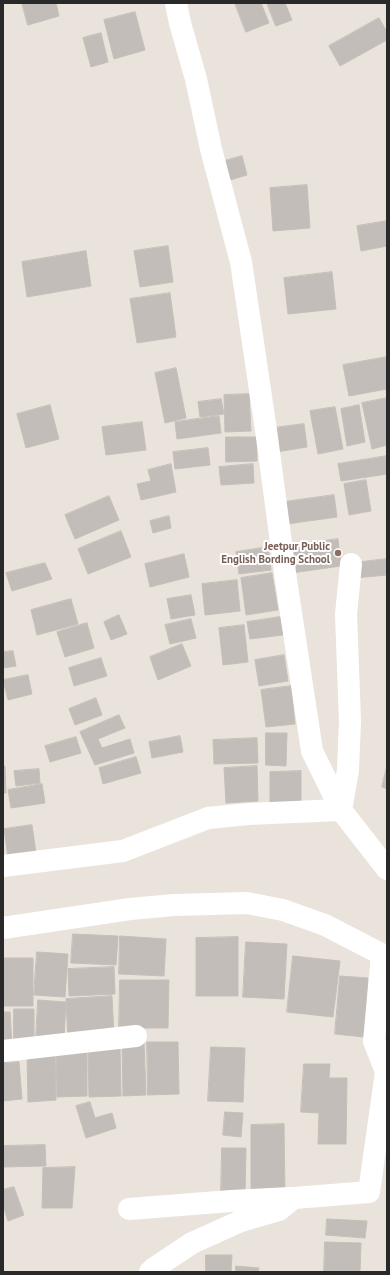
<!DOCTYPE html>
<style>
body{margin:0}
#map{position:relative;width:390px;height:1275px;overflow:hidden;background:#eae3dc;font-family:"PT Sans",sans-serif}
canvas{display:block}
.frame{position:absolute;inset:0;border:4px solid #292929;pointer-events:none}
</style>
<div id="map">
<canvas width="390" height="1275"></canvas>
<div class="frame"></div>
</div>
<script>
const ctx = document.querySelector('canvas').getContext('2d');
ctx.lineJoin = 'round';
function fillPath(path, color) { ctx.fillStyle = color; ctx.fill(path, 'evenodd'); }
function stroke(path, color, width, dash) { ctx.strokeStyle = color; ctx.lineWidth = width; ctx.lineCap = dash ? 'butt' : 'round'; ctx.setLineDash(dash || []); ctx.stroke(path); }
function drawText(font, color, halo, rows, align = 'center') {
  ctx.font = font + ' "PT Sans",sans-serif'; ctx.lineWidth = 4; ctx.setLineDash([]); ctx.textBaseline = 'middle'; ctx.strokeStyle = halo; ctx.fillStyle = color; for (const [text, x, y, turn = 0] of rows) {
    ctx.save(); ctx.translate(x, y); ctx.rotate((+turn || 0) * Math.PI / 180); ctx.textAlign = isNaN(turn) ? turn : align; if (halo) ctx.strokeText(text, 0, 0); ctx.fillText(text, 0, 0); ctx.restore();
  }
}
const building = new Path2D(`
 M22,3H56L59,16L28,25Z
 M235,3H261L269,23L246,32Z
 M267,3H285L292,20L276,26Z
 M135,12L145,50L114,59L104,20Z
 M379,18L387,32V40L340,66L329,46Z
 M101,33L108,62L91,67L83,38Z
 M242,156L247,175L213,185L207,166Z
 M307,185L310,228L273,231L270,188Z
 M387,221V246L361,251L357,226Z
 M168,246L173,282L140,287L134,251Z
 M86,251L91,286L27,297L22,262Z
 M332,272L336,309L288,314L284,278Z
 M170,293L176,337L137,343L130,299Z
 M387,357V389L349,396L343,365Z
 M176,368L186,418L165,423L155,373Z
 M249,394L251,431L225,432L224,395Z
 M387,398V445L372,449L362,403Z
 M221,399L224,414L200,417L198,402Z
 M50,405L59,439L26,448L17,414Z
 M359,405L365,442L347,446L341,409Z
 M335,407L343,449L318,454L310,411Z
 M219,416L221,433L177,439L175,422Z
 M142,422L146,450L106,455L102,427Z
 M304,424L307,447L276,452L273,428Z
 M226,437H257V461L226,462Z
 M208,448L210,465L175,469L173,452Z
 M387,456V474L341,481L338,464Z
 M171,464L176,492L141,500L137,484L151,481L148,470Z
 M253,464L254,483L221,485L219,467Z
 M366,480L371,511L349,515L344,484Z
 M334,495L337,517L287,524L284,502Z
 M109,496L119,520L75,539L65,515Z
 M169,516L171,528L153,533L150,521Z
 M121,531L131,557L88,574L78,549Z
 M338,539L341,566L291,573L288,546Z
 M268,547L271,570L239,574L236,552Z
 M184,554L189,577L150,587L145,564Z
 M387,559V575L355,578L353,563Z
 M45,563L52,579L12,591L6,573Z
 M272,573L278,610L246,615L241,578Z
 M237,580L240,611L205,615L202,584Z
 M191,595L195,615L171,619L167,599Z
 M71,599L78,624L37,635L31,610Z
 M119,615L127,634L111,640L104,622Z
 M280,617L283,635L250,639L247,622Z
 M191,619L196,638L170,644L165,625Z
 M87,623L94,648L65,657L57,632Z
 M244,625L248,662L223,665L219,628Z
 M182,644L191,666L158,680L150,657Z
 M13,651L16,666L3,668V652Z
 M284,655L288,681L259,686L255,660Z
 M101,658L107,676L74,686L69,668Z
 M28,675L32,694L8,700L3,680Z
 M291,686L295,724L266,727L261,690Z
 M96,698L102,715L75,725L69,709Z
 M119,715L125,728L98,739L102,748L130,739L134,753L95,765L80,732Z
 M266,733H287L286,766L266,765Z
 M180,736L183,752L152,758L149,742Z
 M76,737L81,753L50,762L45,746Z
 M257,738L258,763L214,764L213,740Z
 M136,757L141,773L103,784L99,768Z
 M3,766H5L6,793H3Z
 M257,766L258,801L226,803L224,768Z
 M387,766V789L382,787Z
 M39,769L40,783L16,786L14,771Z
 M301,771V810H270V772Z
 M42,784L45,803L11,808L8,790Z
 M32,825L36,853L8,857L4,829Z
 M73,934L118,936L116,965L71,963Z
 M120,936L166,939L164,976L119,974Z
 M238,937V996H196V938Z
 M246,942L287,944L284,999L243,997Z
 M37,952L68,954L65,997L34,995Z
 M293,956L340,961L333,1017L287,1012Z
 M3,958H33V1006H3Z
 M114,967L115,994L69,996L68,969Z
 M340,976L368,978L364,1037L335,1034Z
 M120,980H169L168,1028H119Z
 M112,996L114,1036L68,1039L66,999Z
 M38,1000L66,1002L64,1039L36,1038Z
 M14,1009H34V1044L14,1043Z
 M3,1012H10L12,1044L3,1045Z
 M144,1041L146,1095L123,1096L122,1042Z
 M147,1042H178L179,1094L148,1095Z
 M120,1046L121,1096L89,1097L88,1047Z
 M211,1047L245,1048L243,1102L208,1101Z
 M87,1051V1096L57,1097L56,1052Z
 M55,1053L56,1100L28,1102L27,1054Z
 M19,1062L22,1099L3,1101V1063Z
 M304,1064H330L329,1078H347L346,1144H318L319,1113L301,1112Z
 M90,1102L95,1118L112,1113L116,1128L86,1138L76,1106Z
 M225,1112L243,1113L241,1137L223,1135Z
 M284,1124L285,1193H251V1125Z
 M45,1145L46,1166L3,1167V1146Z
 M222,1148H246L245,1195L221,1194Z
 M75,1167L72,1208H42L43,1168Z
 M14,1187L24,1215L8,1221L3,1205V1190Z
 M327,1219L367,1221L365,1238L326,1235Z
 M325,1242L361,1243L360,1272H324Z
 M206,1255H232L231,1272H206Z
 M236,1266L259,1268L258,1272H236Z`);
const minor = new Path2D(`
 M176,3L180,23L196,79L211,149L241,262L266,430L286,580L312,751L341,810L387,869
 M3,866L123,851L208,818L248,814L341,810L348,770L350,721L346,614L351,564
 M3,928L130,909L174,905L247,903L283,910L325,925L387,957
 M3,1051L136,1036
 M129,1209L231,1201L290,1198
 M150,1272L153,1269L192,1243L241,1221L279,1210L294,1198L369,1192L386,1072L374,1041L382,955`);
const markers = [
 [338,553,4,"#8d6e63"]
];
const educationNames = [
 ["Jeetpur Public",330,547],
 ["English Bording School",330,560]
];
fillPath(building, '#c2bdb8');
stroke(building, '#c5bfb6', 1);
stroke(minor, '#fff', 22);
for (const [x, y, r, color] of markers) { const dot = new Path2D(); dot.arc(x, y, r, 0, 2 * Math.PI); ctx.fillStyle = color; ctx.fill(dot); stroke(dot, '#fff', 1.5); }
drawText('bold 11px', '#785e54', '#fff', educationNames, 'right');
</script>
